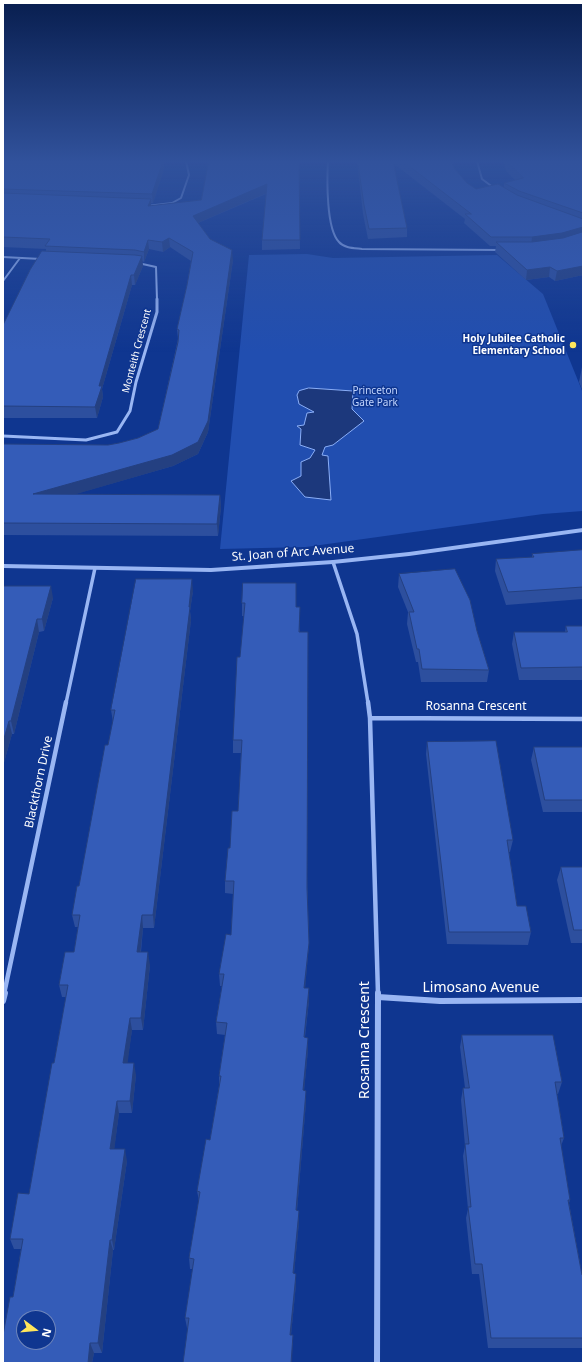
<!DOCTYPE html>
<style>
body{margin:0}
#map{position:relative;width:586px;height:1366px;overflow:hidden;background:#0f3690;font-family:"Noto Sans",sans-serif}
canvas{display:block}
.frame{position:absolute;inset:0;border:4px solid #fff;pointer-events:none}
.north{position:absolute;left:16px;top:1310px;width:40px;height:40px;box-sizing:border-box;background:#0f3690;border:1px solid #6f86bc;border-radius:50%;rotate:106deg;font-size:11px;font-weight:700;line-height:16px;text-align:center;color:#fff}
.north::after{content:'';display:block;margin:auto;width:14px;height:18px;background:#ffe65b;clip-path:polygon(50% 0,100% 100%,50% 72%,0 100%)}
</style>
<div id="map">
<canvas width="586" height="1366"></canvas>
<div class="frame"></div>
<div class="north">N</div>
</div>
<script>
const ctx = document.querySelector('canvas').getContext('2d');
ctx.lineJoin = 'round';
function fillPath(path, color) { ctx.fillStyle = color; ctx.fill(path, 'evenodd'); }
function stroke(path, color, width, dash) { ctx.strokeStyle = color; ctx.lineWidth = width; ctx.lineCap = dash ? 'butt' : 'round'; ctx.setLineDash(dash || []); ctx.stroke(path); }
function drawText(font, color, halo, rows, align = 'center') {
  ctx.font = font + ' "Noto Sans",sans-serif'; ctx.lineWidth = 3; ctx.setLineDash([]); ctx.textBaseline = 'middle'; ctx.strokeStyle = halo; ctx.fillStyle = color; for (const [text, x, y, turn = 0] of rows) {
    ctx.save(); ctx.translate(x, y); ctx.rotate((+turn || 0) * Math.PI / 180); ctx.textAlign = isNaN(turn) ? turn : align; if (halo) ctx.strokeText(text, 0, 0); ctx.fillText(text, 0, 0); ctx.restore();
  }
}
const green = new Path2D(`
 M307,254L333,258L497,255L543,294L583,393V511L543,514L306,547L220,549L249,255Z`);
const water = new Path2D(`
 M309,388L353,391L352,409L364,421L333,445L325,447L322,455L328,456L331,500L305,497L291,481L301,476V462L310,458L315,450L300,445L301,429L297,426L304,425L307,413L314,412L299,404L297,395L299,391Z`);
const minorFar4 = new Path2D(`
 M328,161C327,179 326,229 339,242C344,248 354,248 362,249L500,250
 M477,161L482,179L494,188
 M147,206L172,203L181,198L189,175L186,161
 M3,257L41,259
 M138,263L156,267L157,300
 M3,281L20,258`);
const minorFar3 = new Path2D(`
 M3,436L86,440L117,432L130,411L136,382L157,312V299`);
const minorFar2 = new Path2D(`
 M333,562L357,634L368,703
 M66,703L95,568`);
const minorFar1 = new Path2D(`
 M368,702L370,718L378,994
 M370,718L583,719
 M4,994L66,702`);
const minor = new Path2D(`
 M378,997L440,1001L583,1000
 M3,1001L5,993
 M377,1363L378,993`);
const tertiary = new Path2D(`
 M583,528V532L409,556L333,564L211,572L3,568V564L211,568L333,560L409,552Z`);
const wall = new Path2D(`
 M3,161H164V169L153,203H151V206L201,200L299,161L300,249L262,250V240L266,194L198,223L210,239L233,260L208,432L198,454L173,466L75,494L220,495L221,507L218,536L3,535V444L108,445L119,443L138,438L158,429L178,339L177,329L187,285L191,261L170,247L163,252L149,249L144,262L142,261L143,266L135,285H132L102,389L103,397L97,418H3V325L46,251V249L3,247Z
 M357,161H451L454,168L467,183L476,189L504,187V183L515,180L506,171L503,161H583V275L555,281L549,277L526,280L495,252L496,246H490L464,223L465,219L393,163L407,228V237L368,239L363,214Z
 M582,367H583V392L579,382Z
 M583,550V599L506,605L495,571L496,559L532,558V554Z
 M399,574L477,631L489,670L487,682H421L418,662H416L407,624L408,612L398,587Z
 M3,586L53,598L44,631L39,632L14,734H12L3,766Z
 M193,591L190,611L191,620L154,928H143L141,952L150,965L143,1030H132L127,1063L136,1075L132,1113H119L114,1149L127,1161L114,1250H113L102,1353H94L92,1363H3L13,1297L21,1249H14L10,1239L29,1194L54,1063L66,997H62L59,985L74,952L78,927H75L72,915L79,886L108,745L113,722L111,710Z
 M242,603L296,607L300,632L309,943L308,955L305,988L309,1001L305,1037L308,1050L304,1090L306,1091V1102L297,1211L299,1222L294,1273L296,1284L291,1335L293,1345L187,1328L185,1318L193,1269H190L189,1258L199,1201L197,1191L210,1140L219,1086V1076L225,1035L217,1034L216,1022L222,986H220L219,974L231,935L233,894L225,893V881L230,848L238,811L241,753H233V740L244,616H242Z
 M566,626H583V680H519L512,644L514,632H565Z
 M427,742L513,840L510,852H509L517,906L531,932L528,945L447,944L426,754Z
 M534,747H583V812H543L531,760Z
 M561,867H583V943H571L557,880Z
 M462,1035L562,1082L558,1094H557L564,1138L561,1146L570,1200L569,1203L582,1275H583V1348H488L479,1274H472L466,1218L468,1209L463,1156L465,1146L461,1100L463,1088H465L460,1047Z`);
const shadedWall = new Path2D(`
 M163,161L164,169L153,203L152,194Z
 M267,184V193L193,225V216Z
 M151,199V208L148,206Z
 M583,227V233L531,246L532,237Z
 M169,238L170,247L163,252L162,242Z
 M148,240L149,249L144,262V252Z
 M232,250L233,260L208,432L198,454L173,466L35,506L33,494L172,455Z
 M142,256L143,266L135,285L134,275Z
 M583,266V275L555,281L557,271Z
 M550,267L549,277L526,280L527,270Z
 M131,275L132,285L102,389L103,397L97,418L95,407L99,386Z
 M220,495L221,507L218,536L217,524Z
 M192,579L193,591L190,611L191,620L154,928L153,915Z
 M51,586L53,598L44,631L42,619Z
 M37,619L39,632L14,734L11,721Z
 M9,721L12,734L3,766V742Z
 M142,915L143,928L139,965L137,952Z
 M309,943L308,955L304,1000V988Z
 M148,952L150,965L143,1030L141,1018Z
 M309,988V1001L303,1049L304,1037Z
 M130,1018L132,1030L126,1075L123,1063Z
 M308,1038V1050L303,1102V1090Z
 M134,1063L136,1075L132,1113L130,1101Z
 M306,1091V1102L296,1221V1210Z
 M117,1101L119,1113L113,1160L110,1149Z
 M125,1149L127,1161L114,1250L112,1240Z
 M299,1211V1222L293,1284V1273Z
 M110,1240L113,1250L102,1353L98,1343Z
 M296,1274V1284L290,1345V1335Z
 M293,1335L292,1363H291Z
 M90,1343L94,1353L92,1363H88Z`);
const building = new Path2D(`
 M3,161H163L152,194L3,189Z
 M209,161H299L300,240H262L267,184L193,216L210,239L232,250L208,421L198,442L172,455L33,494L220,495L217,524L3,523V444L108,445L119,443L138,438L158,429L178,342L179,330L177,329L187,285L193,252L169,238L162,242L148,240L144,252L135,250L45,246L50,239L3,237V193L151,199L148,206L201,200Z
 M358,161H393L407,228L369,229L364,205Z
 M403,161H451L454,168L467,183L476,189L498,184L517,195L583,219V227L562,233L532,237H491L465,214H471Z
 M507,161H583V213L519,191L504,183L523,178Z
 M583,232V266L557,271L550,267L527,270L496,242H532L563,238Z
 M42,251L135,255L142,256L134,275H131L99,386H102L95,407L3,406V325L30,270Z
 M583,550V587L508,592L496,559L534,557L532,554Z
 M455,569L470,600L477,631L489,670L422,669L419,649H417L409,612H414L399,574Z
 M136,579H192L189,607H190L153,915H142L137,952H148L141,1018H130L123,1063H134L130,1101H117L110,1149H125L112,1240H110L98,1343H90L88,1363H3V1335L10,1297H13L23,1239H10L18,1193L29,1194L52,1063H54L68,985H59L65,952H74L80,915H72L77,886H79L105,745H108L115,710H111ZM24,1318H48V1342H24Z
 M243,583H296V607H300L299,632H308L307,888L309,943L304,988H309L304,1037L308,1038L303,1090L306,1091L296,1210L299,1211L293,1273L296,1274L290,1335H293L291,1363H183L189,1318H185L194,1259L189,1258L200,1192L197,1191L206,1139L210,1140L221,1076H219L227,1023L216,1022L224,974H219L226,934L231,935L234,881H225L228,848H230L232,811H238L242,740H233L237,657H240L245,603H242Z
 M3,586H51L42,619H37L11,721H9L3,742Z
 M566,626H583V667L521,668L514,632H567Z
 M496,741L513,840H507L517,906H526L531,932H449L427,742Z
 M534,747H583V800H545Z
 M561,867H583V930H574Z
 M462,1035H553L562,1082H555L564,1138H560L570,1200H568L582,1275H583V1338H491L482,1264H475L468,1207H471L465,1144H469L463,1088H469Z`);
const markers = [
 [573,345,4,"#ffe65b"]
];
const farPoinames = [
 ["Holy Jubilee Catholic",565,339],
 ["Elementary School",565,351]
];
const farStreetnames = [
 ["Monteith Crescent",137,351,-75]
];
const farParknames = [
 ["Princeton",375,391],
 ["Gate Park",375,403]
];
const streetNames = [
 ["St. Joan of Arc Avenue",293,553,-4],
 ["Rosanna Crescent",476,707],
 ["Blackthorn Drive",39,782,-78]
];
const nearStreetnames = [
 ["Limosano Avenue",481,988],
 ["Rosanna Crescent",365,1040,-90]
];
fillPath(green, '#214eb0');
fillPath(water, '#1c387c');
stroke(water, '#8aaef7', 1);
stroke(minorFar4, '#99b6f3', 2);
stroke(minorFar3, '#99b6f3', 3);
stroke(minorFar2, '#99b6f3', 3.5);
stroke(minorFar1, '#99b6f3', 4.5);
stroke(minor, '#99b6f3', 6);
fillPath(tertiary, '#99b6f3');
fillPath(wall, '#2d4f9e');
fillPath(shadedWall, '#244081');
fillPath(building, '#345cb8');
stroke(building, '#244081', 1);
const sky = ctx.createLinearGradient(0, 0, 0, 352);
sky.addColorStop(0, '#081e4f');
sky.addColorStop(0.46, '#31529c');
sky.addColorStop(1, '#31529c00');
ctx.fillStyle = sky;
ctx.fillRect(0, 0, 586, 352);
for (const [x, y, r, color] of markers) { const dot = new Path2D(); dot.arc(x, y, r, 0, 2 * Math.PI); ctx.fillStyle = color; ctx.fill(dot); stroke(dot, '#0f3690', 1.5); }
drawText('bold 10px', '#fff', '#0f3690', farPoinames, 'right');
drawText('10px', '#fff', '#0f3690', farStreetnames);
drawText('10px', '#c1d4fe', '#0f3690', farParknames);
drawText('12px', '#fff', '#0f3690', streetNames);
drawText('14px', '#fff', '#0f3690', nearStreetnames);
</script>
